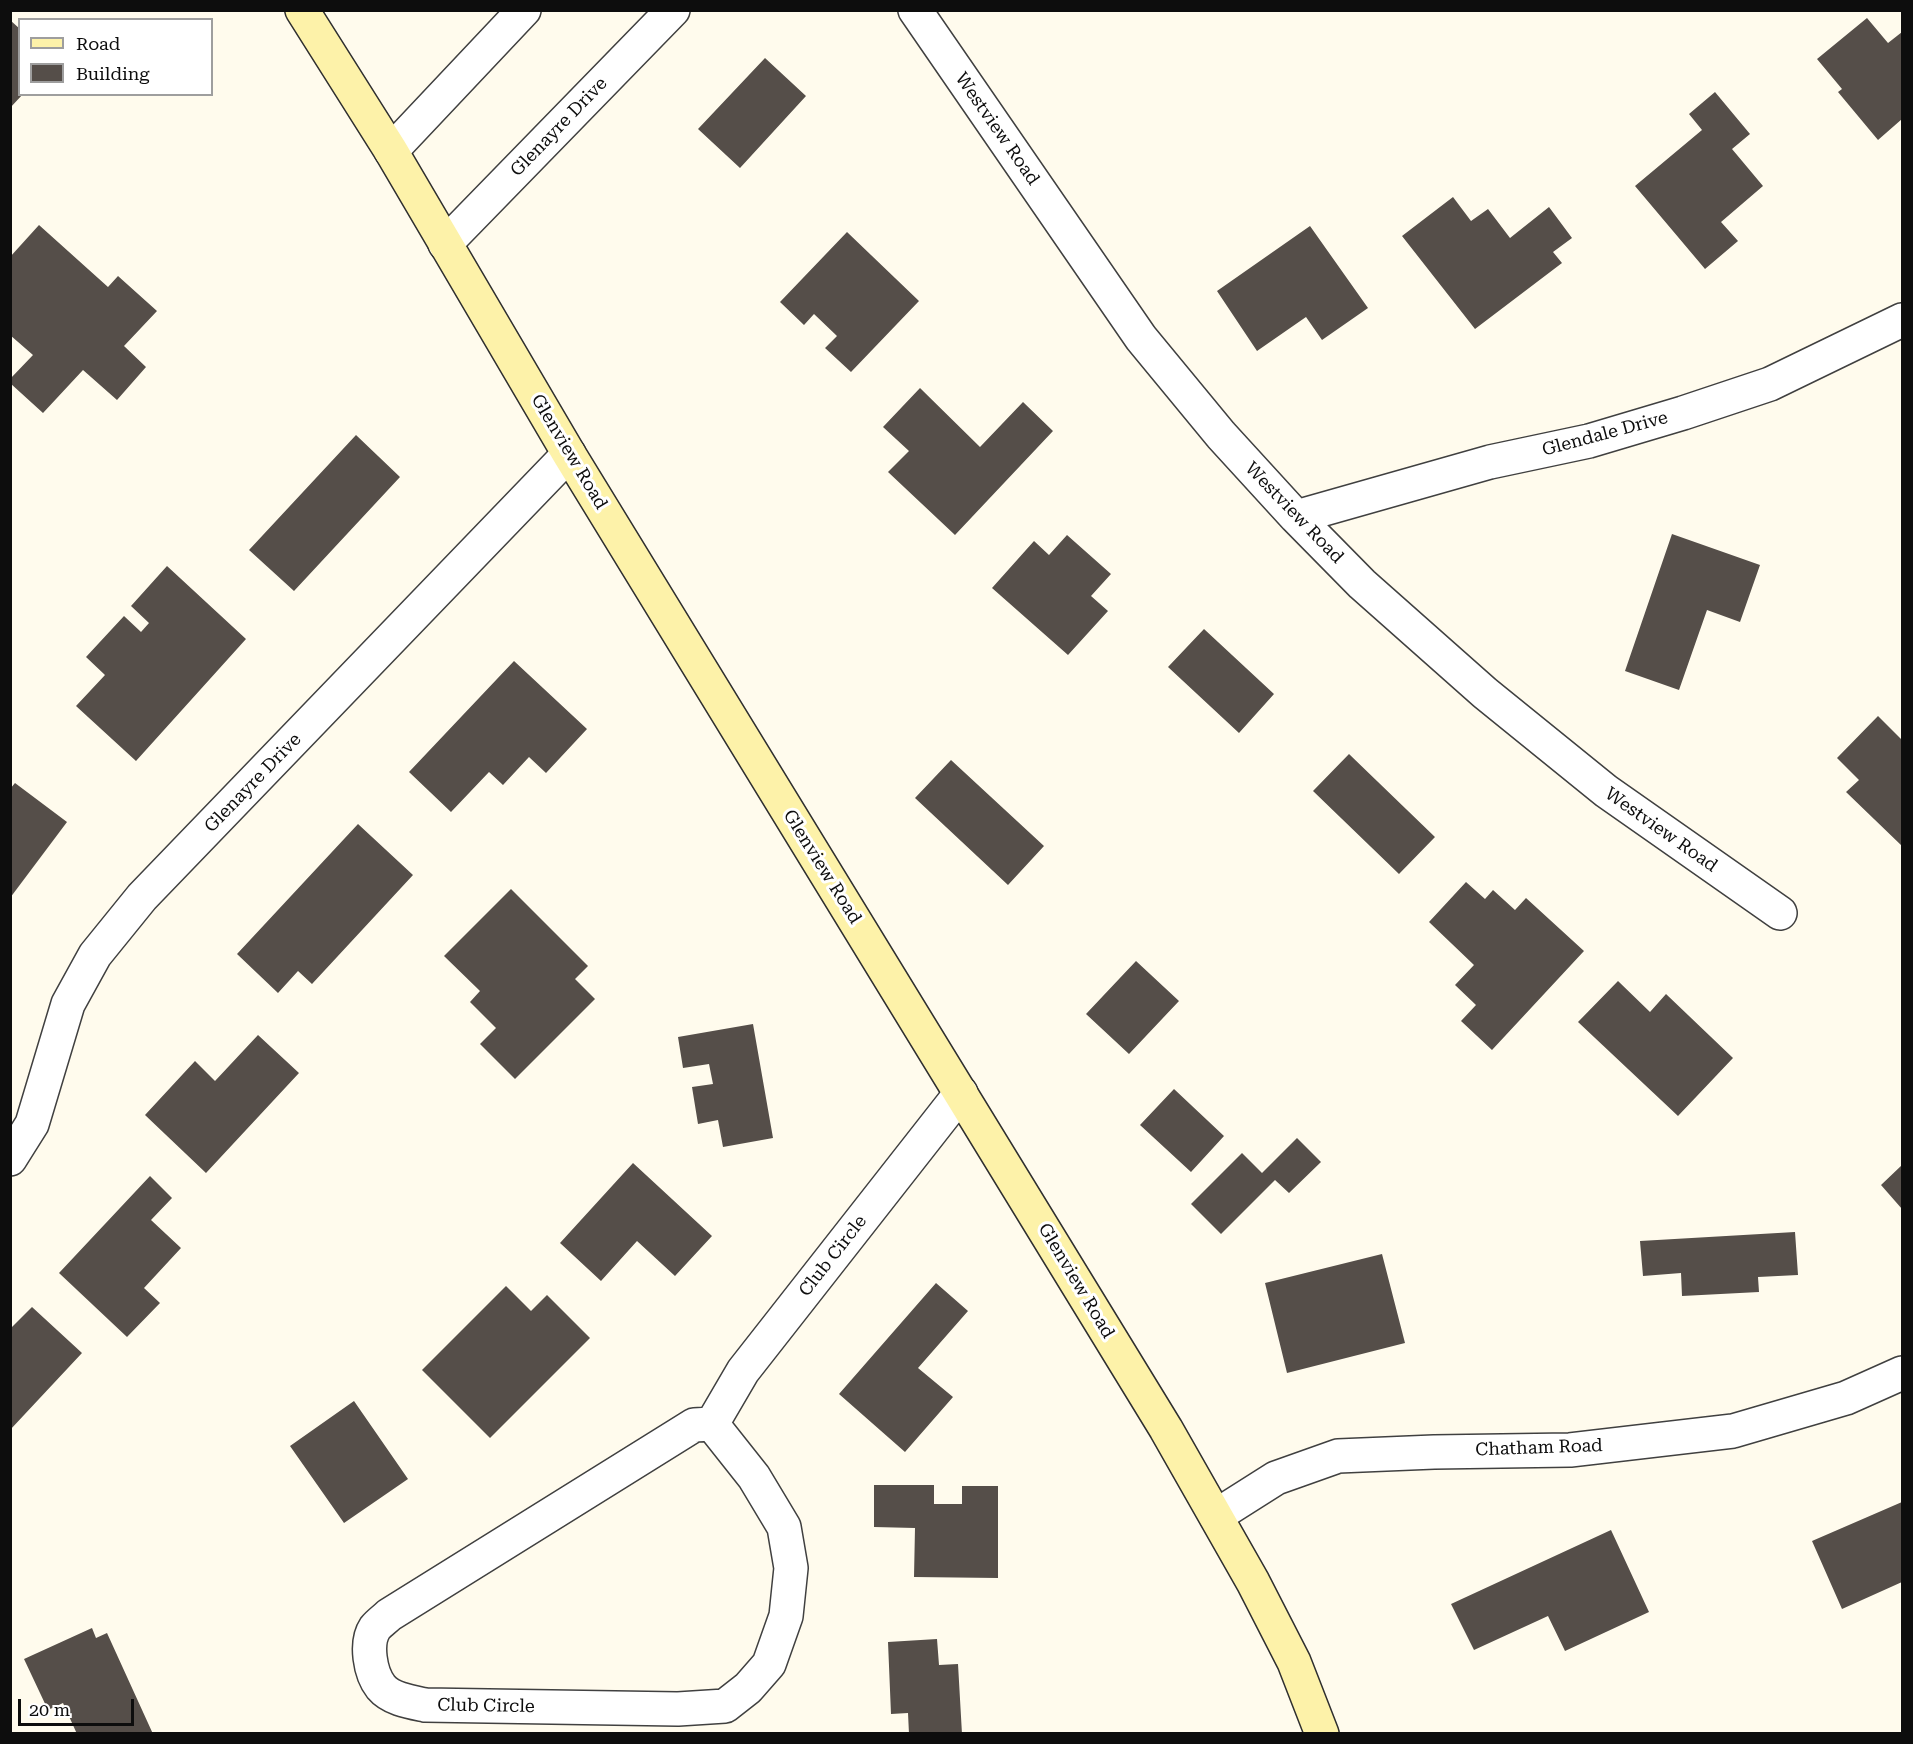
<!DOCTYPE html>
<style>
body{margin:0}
#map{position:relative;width:1913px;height:1744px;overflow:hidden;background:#fffbed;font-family:"Roboto Serif",serif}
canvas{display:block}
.frame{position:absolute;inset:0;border:12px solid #0d0d0d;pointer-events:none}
.legend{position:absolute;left:18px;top:18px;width:195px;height:78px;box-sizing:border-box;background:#fff;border:2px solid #9e9e9e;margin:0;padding:8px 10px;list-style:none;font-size:18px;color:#0d0d0d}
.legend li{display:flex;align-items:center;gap:12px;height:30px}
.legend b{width:30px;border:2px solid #9e9e9e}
.scale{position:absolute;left:18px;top:1699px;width:116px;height:27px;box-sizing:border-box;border:3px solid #0d0d0d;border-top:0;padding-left:8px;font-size:18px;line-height:21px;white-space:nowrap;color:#0d0d0d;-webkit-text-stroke:4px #fff;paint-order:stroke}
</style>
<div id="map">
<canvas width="1913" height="1744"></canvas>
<div class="frame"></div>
<ul class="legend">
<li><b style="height:8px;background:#fdf2a9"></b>Road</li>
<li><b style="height:16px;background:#554e49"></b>Building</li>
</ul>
<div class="scale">20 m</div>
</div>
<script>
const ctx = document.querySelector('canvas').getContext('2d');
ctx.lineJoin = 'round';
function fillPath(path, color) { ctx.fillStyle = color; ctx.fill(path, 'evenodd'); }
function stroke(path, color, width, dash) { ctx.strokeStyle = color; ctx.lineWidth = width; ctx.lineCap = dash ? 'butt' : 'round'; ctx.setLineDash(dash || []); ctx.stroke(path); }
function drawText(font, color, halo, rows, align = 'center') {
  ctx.font = font + ' "Roboto Serif",serif'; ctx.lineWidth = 6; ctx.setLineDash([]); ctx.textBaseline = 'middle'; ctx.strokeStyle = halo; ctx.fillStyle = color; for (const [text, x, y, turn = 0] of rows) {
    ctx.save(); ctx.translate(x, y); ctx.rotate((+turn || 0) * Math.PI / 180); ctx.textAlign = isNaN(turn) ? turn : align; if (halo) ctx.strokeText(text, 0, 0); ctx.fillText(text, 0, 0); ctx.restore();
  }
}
const building = new Path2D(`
 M1867,18L1888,43L1902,32V119L1878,140L1838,92L1842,89L1817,59Z
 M10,20L20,29V94H23L10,108Z
 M765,58L806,96L740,168L698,129Z
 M1715,92L1750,134L1732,149L1763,186L1721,222L1738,241L1705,269L1635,186L1702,130L1689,114Z
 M1453,197L1471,221L1488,209L1510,238L1549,207L1572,238L1553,252L1562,263L1475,329L1402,236Z
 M39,225L108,287L118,276L157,311L124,346L146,367L117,400L83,370L43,413L10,383V379L33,355L10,335V257Z
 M1310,226L1368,308L1322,340L1306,317L1257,351L1217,291Z
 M847,232L919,301L851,372L825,348L837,336L814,314L804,325L780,302Z
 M920,388L980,447L1023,402L1053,431L955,535L888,472L909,451L883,427Z
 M356,435L400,477L294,591L249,550Z
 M1672,534L1760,565L1740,622L1707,610L1679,690L1625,671Z
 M1067,535L1111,574L1091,596L1108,611L1068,655L992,588L1034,541L1049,555Z
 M167,566L246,639L136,761L76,706L105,675L86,657L124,616L141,632L149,623L131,606Z
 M1204,629L1274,694L1239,733L1168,667Z
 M514,661L587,729L546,773L529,757L503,785L489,772L451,812L409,772Z
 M1878,716L1902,740V846L1846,792L1859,780L1837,758Z
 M1349,754L1435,837L1399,874L1313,791Z
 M951,760L1044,846L1008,885L915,798Z
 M15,783L67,822L10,898V789Z
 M358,824L413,875L312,984L298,971L278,993L237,954Z
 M1466,882L1485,899L1493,890L1515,910L1526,898L1584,951L1492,1050L1461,1021L1476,1005L1455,985L1474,965L1429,922Z
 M511,889L588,966L575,979L595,999L515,1079L480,1044L496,1028L470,1002L480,991L444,956Z
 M1136,961L1179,1001L1129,1054L1086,1014Z
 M1618,981L1650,1012L1666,994L1733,1058L1678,1116L1578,1022Z
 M753,1024L773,1138L723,1147L718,1120L698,1124L692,1087L713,1084L709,1064L683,1068L678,1037Z
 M258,1035L299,1073L206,1173L145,1115L195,1061L215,1081Z
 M1174,1089L1224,1136L1191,1172L1140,1125Z
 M1297,1138L1321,1162L1289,1193L1275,1180L1221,1234L1191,1204L1242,1153L1262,1173Z
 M633,1163L712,1236L675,1276L637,1241L601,1281L560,1243Z
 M1902,1165V1209L1881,1185Z
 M150,1176L172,1198L151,1220L181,1248L144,1288L160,1303L127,1337L59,1273Z
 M1795,1232L1798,1275L1758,1277L1759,1292L1682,1296L1681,1273L1643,1276L1640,1241Z
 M1382,1254L1405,1343L1287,1373L1265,1283Z
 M936,1283L968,1311L918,1368L953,1397L905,1452L839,1394Z
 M506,1286L531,1311L547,1295L590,1338L490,1438L422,1370Z
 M32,1307L82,1353L10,1430V1329Z
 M354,1401L408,1479L344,1523L290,1446Z
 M874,1485H934V1504H962V1486H998V1578L914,1577L915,1528L874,1527Z
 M1902,1502V1582L1842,1609L1812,1541Z
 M1611,1530L1649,1612L1565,1651L1548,1616L1474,1650L1451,1604Z
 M92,1628L96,1638L107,1633L153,1734H77L63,1703L48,1710L24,1659Z
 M937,1639L939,1665L958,1664L962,1734H909L908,1713L891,1714L888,1642Z`);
const minor = new Path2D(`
 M915,10L1141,338L1221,435L1296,517L1362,584L1485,693L1606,791L1780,913
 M391,151L524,10
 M445,244L673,10
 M1296,517L1490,462L1589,441L1683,413L1770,384L1902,320
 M10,1159L32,1124L68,1004L95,955L142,897L569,454
 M712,1424L754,1477L784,1527L791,1568L786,1616L769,1664L748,1688L725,1706L678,1709L425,1705C410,1702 391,1699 381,1687C370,1673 365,1643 375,1628C379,1623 385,1619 389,1615L694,1425Z
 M712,1424L743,1371L961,1093
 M1216,1516L1276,1478L1338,1456L1434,1452L1570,1450L1733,1431L1846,1398L1902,1373`);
const secondary = new Path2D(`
 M302,10L391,151L569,454L1166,1429L1253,1582L1294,1662L1322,1734`);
const streetNames = [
 ["Glenayre Drive",559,127,-46],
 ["Westview Road",997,129,55],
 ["Glendale Drive",1605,434,-15],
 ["Glenview Road",569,452,59],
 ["Westview Road",1294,513,46],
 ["Glenayre Drive",253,783,-46],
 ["Westview Road",1661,830,35],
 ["Glenview Road",822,867,58],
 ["Club Circle",833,1256,-52],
 ["Glenview Road",1076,1281,59],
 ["Chatham Road",1539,1448,-2],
 ["Club Circle",486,1706,1]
];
fillPath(building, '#554e49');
stroke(minor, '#404040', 36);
stroke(secondary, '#2f2f2f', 36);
stroke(minor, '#fff', 33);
stroke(secondary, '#fdf2a9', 33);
drawText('18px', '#0d0d0d', '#fff', streetNames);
</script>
